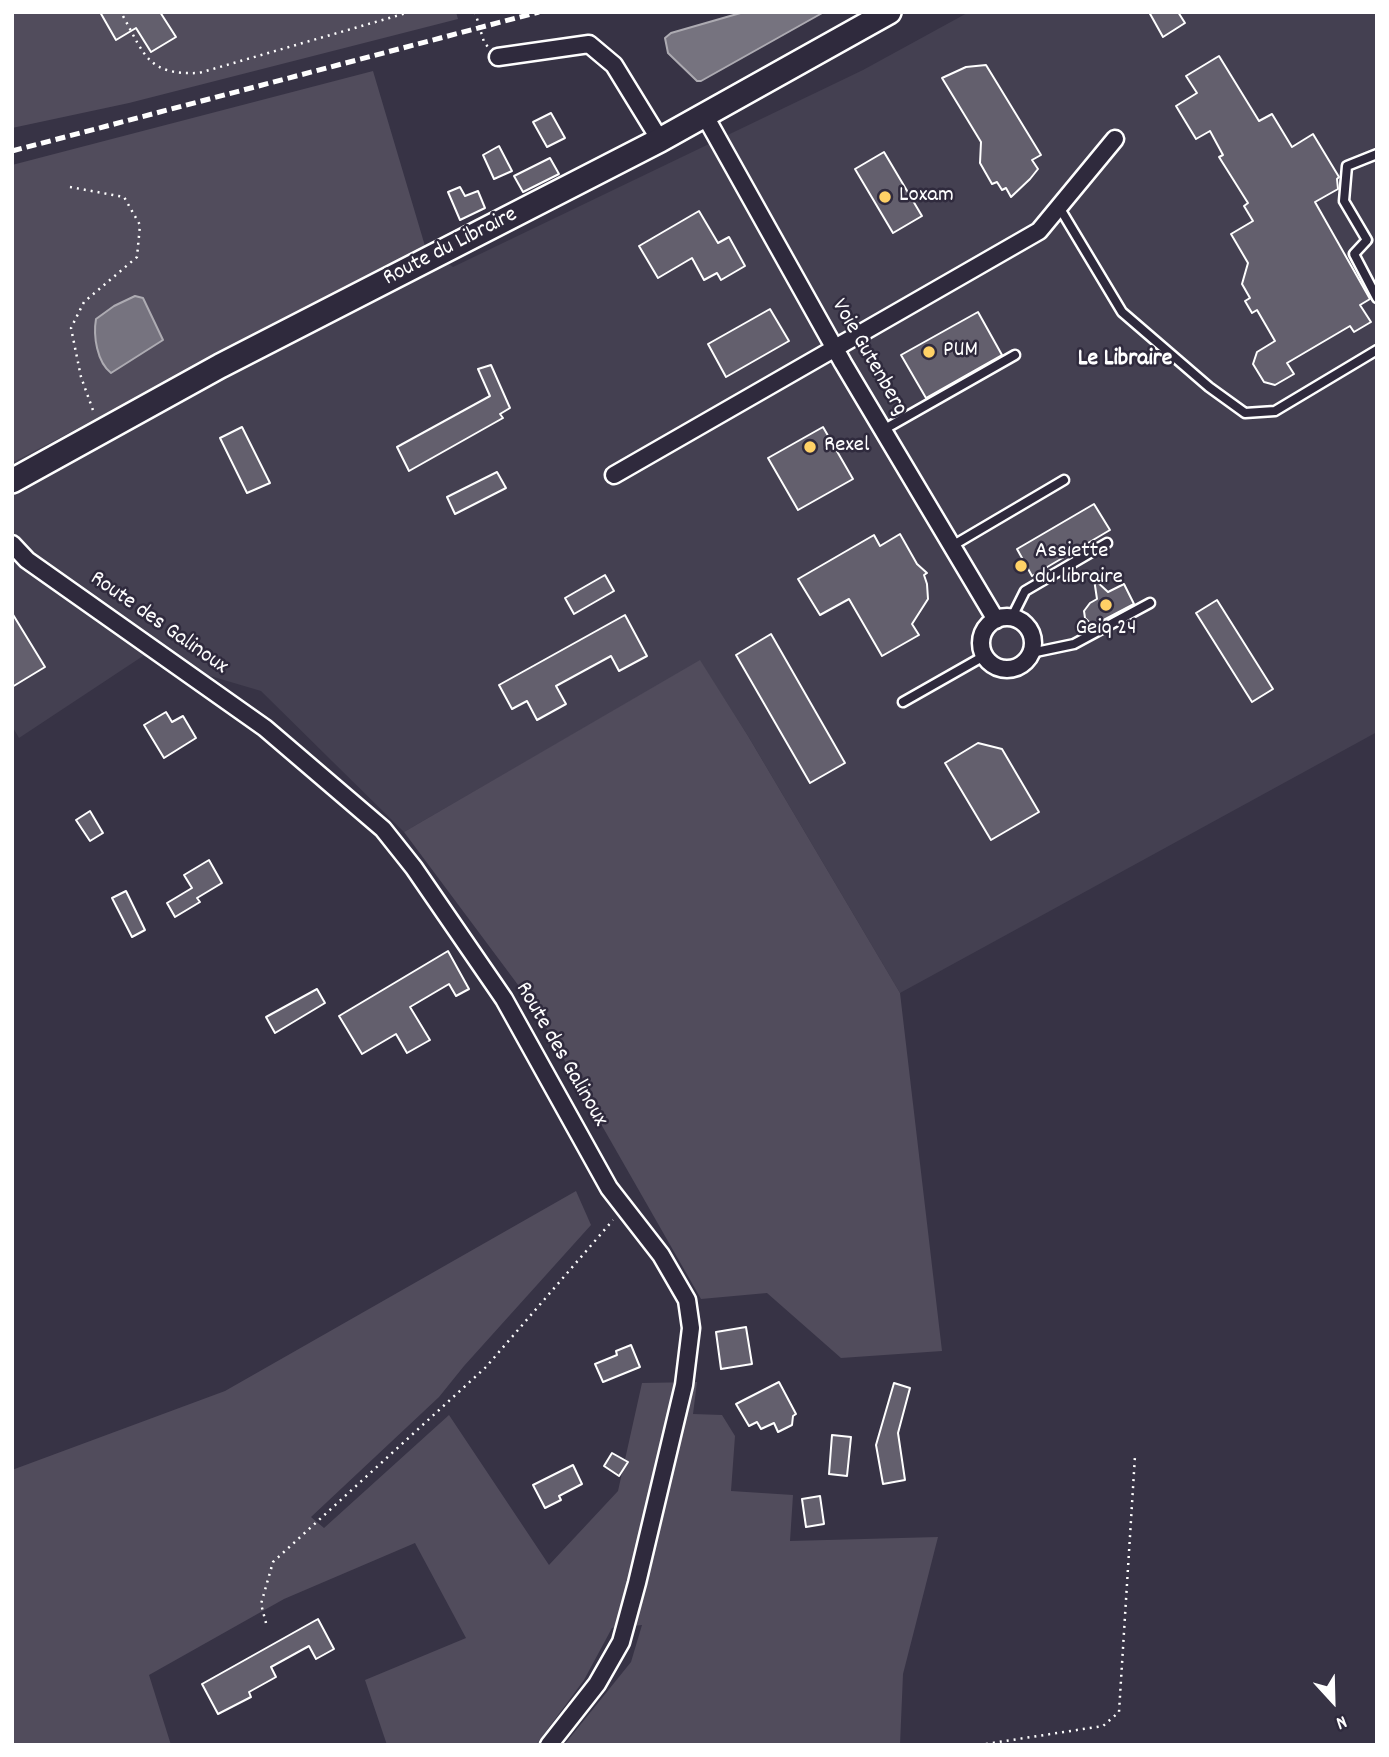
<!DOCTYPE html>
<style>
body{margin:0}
#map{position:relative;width:1389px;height:1757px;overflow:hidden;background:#373345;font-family:Dekko,sans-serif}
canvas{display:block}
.frame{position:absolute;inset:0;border:14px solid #fff;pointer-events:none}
.north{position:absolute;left:1298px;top:1666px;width:70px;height:70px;-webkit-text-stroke:5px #2f2a3d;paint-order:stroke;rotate:158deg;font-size:19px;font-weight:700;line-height:28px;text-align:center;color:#fff}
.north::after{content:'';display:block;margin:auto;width:24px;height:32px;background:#fff;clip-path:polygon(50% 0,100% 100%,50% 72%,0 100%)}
</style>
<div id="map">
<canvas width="1389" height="1757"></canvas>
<div class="frame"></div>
<div class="north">N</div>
</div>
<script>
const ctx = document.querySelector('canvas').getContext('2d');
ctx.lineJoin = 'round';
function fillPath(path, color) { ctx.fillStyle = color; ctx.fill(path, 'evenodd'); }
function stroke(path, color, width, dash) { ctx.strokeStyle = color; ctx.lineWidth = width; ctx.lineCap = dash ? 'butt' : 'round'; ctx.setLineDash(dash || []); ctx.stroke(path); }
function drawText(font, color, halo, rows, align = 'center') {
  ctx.font = font + ' Dekko,sans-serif'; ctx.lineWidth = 5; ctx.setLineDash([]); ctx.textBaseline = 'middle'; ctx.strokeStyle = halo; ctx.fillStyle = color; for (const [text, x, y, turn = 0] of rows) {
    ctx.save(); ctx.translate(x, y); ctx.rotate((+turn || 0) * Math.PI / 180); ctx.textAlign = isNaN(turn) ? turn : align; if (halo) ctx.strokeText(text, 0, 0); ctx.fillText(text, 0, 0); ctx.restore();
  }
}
const built = new Path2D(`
 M969,12H1377V732L900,993L748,736L700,661L404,832L261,691L143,656L19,738L12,726V463L425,246L453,267L863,70Z`);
const green = new Path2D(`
 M12,12H456L458,19L129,103L12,128Z
 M373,71L425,246L12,463V165Z
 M700,660L748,736L900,993L942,1351L841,1358L767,1293L701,1299L533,1005L404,832Z
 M576,1191L591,1225L464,1366L439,1397L311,1517L324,1528L449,1415L549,1565L618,1491L642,1383L697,1382L693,1414L722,1415L735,1436L731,1491L793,1495L790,1541L938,1537L903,1674L900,1745H564L631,1662L642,1625L612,1628L584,1680L536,1745H387L365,1680L466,1638L415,1543L284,1599L149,1675L171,1745H12V1470L225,1391Z`);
const water = new Path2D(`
 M744,12H824L701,81H697L668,53L665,38L671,33Z
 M135,296L143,298L163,340L111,373C97,362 93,336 96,319L114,306Z`);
const building = new Path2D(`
 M100,12H160L176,37L151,52L136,28L116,40Z
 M1149,12H1178L1185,23L1163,37Z
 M1219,56L1259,121L1272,114L1292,147L1313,134L1339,177L1337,179L1338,189L1315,202L1370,299L1360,305L1371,322L1354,332L1350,326L1287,363L1294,374L1275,385L1264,382L1253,364L1257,352L1275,341L1257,310L1252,313L1245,301L1250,298L1242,284L1248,263L1231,234L1253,221L1244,206L1248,203L1219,157L1223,155L1210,131L1196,139L1176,106L1197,93L1186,76Z
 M986,65L1041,155L1032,160L1038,169L1030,179L1011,197L1006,188L1002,190L997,182L992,184L980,163L981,142L942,78L966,67Z
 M551,113L565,138L547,147L533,122Z
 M499,146L512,171L494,179L483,155Z
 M884,152L922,216L893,233L855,169Z
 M550,158L559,174L523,192L514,176Z
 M460,187L465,196L478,191L485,208L460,220L448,192Z
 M699,211L718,243L729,237L745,266L721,280L717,273L704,280L692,258L658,278L639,246Z
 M770,309L789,341L726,377L708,344Z
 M978,312L1002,355L926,398L901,355Z
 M491,365L510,408L500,414L503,418L409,471L397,447L490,396L478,369Z
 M242,427L270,483L247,493L220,438Z
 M823,427L853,479L798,510L768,458Z
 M497,472L506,488L455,514L447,497Z
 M1094,504L1110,530L1032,576L1017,549Z
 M900,534L917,564L927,573L924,575L927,584L928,599L912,624L919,635L882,656L849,599L820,615L798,579L874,535L880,546Z
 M605,575L614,591L574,614L565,598Z
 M1094,579L1108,592L1124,584L1134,604L1096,624L1090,623L1085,618L1084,611L1090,603L1097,599Z
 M1217,600L1273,689L1252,702L1196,613Z
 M12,613L45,667L12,687Z
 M625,615L647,656L619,671L611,656L556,686L566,704L537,720L527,701L512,709L499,685Z
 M771,634L845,763L810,783L736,655Z
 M166,712L172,722L183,716L196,738L164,758L144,725Z
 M978,743L1002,749L1039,812L991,840L945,763Z
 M90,811L103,833L90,841L76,820Z
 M209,860L222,883L197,898L200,902L175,917L167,903L192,888L184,875Z
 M126,891L145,930L132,937L112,898Z
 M448,951L469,989L456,996L449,984L410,1007L430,1040L407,1053L396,1034L362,1054L339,1016Z
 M317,989L325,1003L275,1033L266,1017Z
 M746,1327L752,1364L721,1369L716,1332Z
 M631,1345L640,1367L603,1382L595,1364L617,1355L616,1351Z
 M779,1382L796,1414L793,1416L792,1425L778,1432L774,1423L761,1429L757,1422L749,1426L736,1404Z
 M894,1383L910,1388L898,1433L905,1480L883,1484L876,1445Z
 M832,1435L851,1437L847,1476L829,1474Z
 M612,1453L628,1462L619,1476L604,1466Z
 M573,1465L582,1484L559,1496L561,1500L545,1508L533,1485Z
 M820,1496L824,1524L806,1527L802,1499Z
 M318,1619L334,1649L316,1659L309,1646L271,1667L276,1677L249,1692L251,1697L218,1714L202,1684Z`);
const path = new Path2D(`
 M475,12L484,42L488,47
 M123,16C145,56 148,75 199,73L410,12
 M70,187L124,197L140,225L137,257L84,302L71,328L81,377L94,413
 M266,1623L261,1604L273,1562L486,1367L613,1220
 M979,1745L1103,1726L1119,1712L1135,1456`);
const service = new Path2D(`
 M1377,154L1347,166L1344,201L1367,240L1354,254L1377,298
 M1059,207L1122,312L1209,387L1245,413L1275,411L1377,350
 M883,430L1015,355
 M952,546L1064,480
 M1012,617L1025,591L1107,543
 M1031,653L1074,644L1150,603
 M903,702L984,656`);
const minor = new Path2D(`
 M498,57L589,44L614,65L660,140
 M705,116L843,363L996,620
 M614,475L1039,231L1115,139
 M12,544L27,560L265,728L383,829L414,868L504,999L609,1188L661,1255L687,1300L691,1328L684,1385L637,1583L621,1642L597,1684L549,1745
 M981 643a26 26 0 1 1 52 0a26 26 0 1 1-52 0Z`);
const secondary = new Path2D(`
 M12,481L220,366L660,140L889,12`);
const rail = new Path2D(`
 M12,151L539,12`);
const markers = [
 [885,197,7,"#ffd166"],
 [929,352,7,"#ffd166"],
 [810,447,7,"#ffd166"],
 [1021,566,7,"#ffd166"],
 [1106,605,7,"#ffd166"]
];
const poiNames = [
 ["Loxam",899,197],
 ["PUM",943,352],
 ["Rexel",824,447],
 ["Assiette",1035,553],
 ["du libraire",1035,579],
 ["Geiq 24",1106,630,"center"]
];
const streetNames = [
 ["Route du Libraire",451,248,-27],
 ["Voie Gutenberg",868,358,60],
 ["Route des Galinoux",158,624,35],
 ["Route des Galinoux",560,1055,60]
];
const neighbourhoodNames = [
 ["Le Libraire",1125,361]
];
fillPath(built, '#444051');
fillPath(green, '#514c5c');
fillPath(water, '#76737f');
stroke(water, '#adabb2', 2);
fillPath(building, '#635f6d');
stroke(building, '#fff', 2);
stroke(service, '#fff', 13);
stroke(minor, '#fff', 21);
stroke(secondary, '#fff', 28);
stroke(path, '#fff', 2.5, [2, 5]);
stroke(service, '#2f2a3d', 8);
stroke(minor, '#2f2a3d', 16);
stroke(secondary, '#2f2a3d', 23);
stroke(rail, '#fff', 5, [10, 5]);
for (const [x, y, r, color] of markers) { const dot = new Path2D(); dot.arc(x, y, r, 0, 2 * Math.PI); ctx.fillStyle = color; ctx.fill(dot); stroke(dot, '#2f2a3d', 2.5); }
drawText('23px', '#fff', '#2f2a3d', poiNames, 'left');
drawText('23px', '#fff', '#2f2a3d', streetNames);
drawText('bold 24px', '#fff', '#2f2a3d', neighbourhoodNames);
</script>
